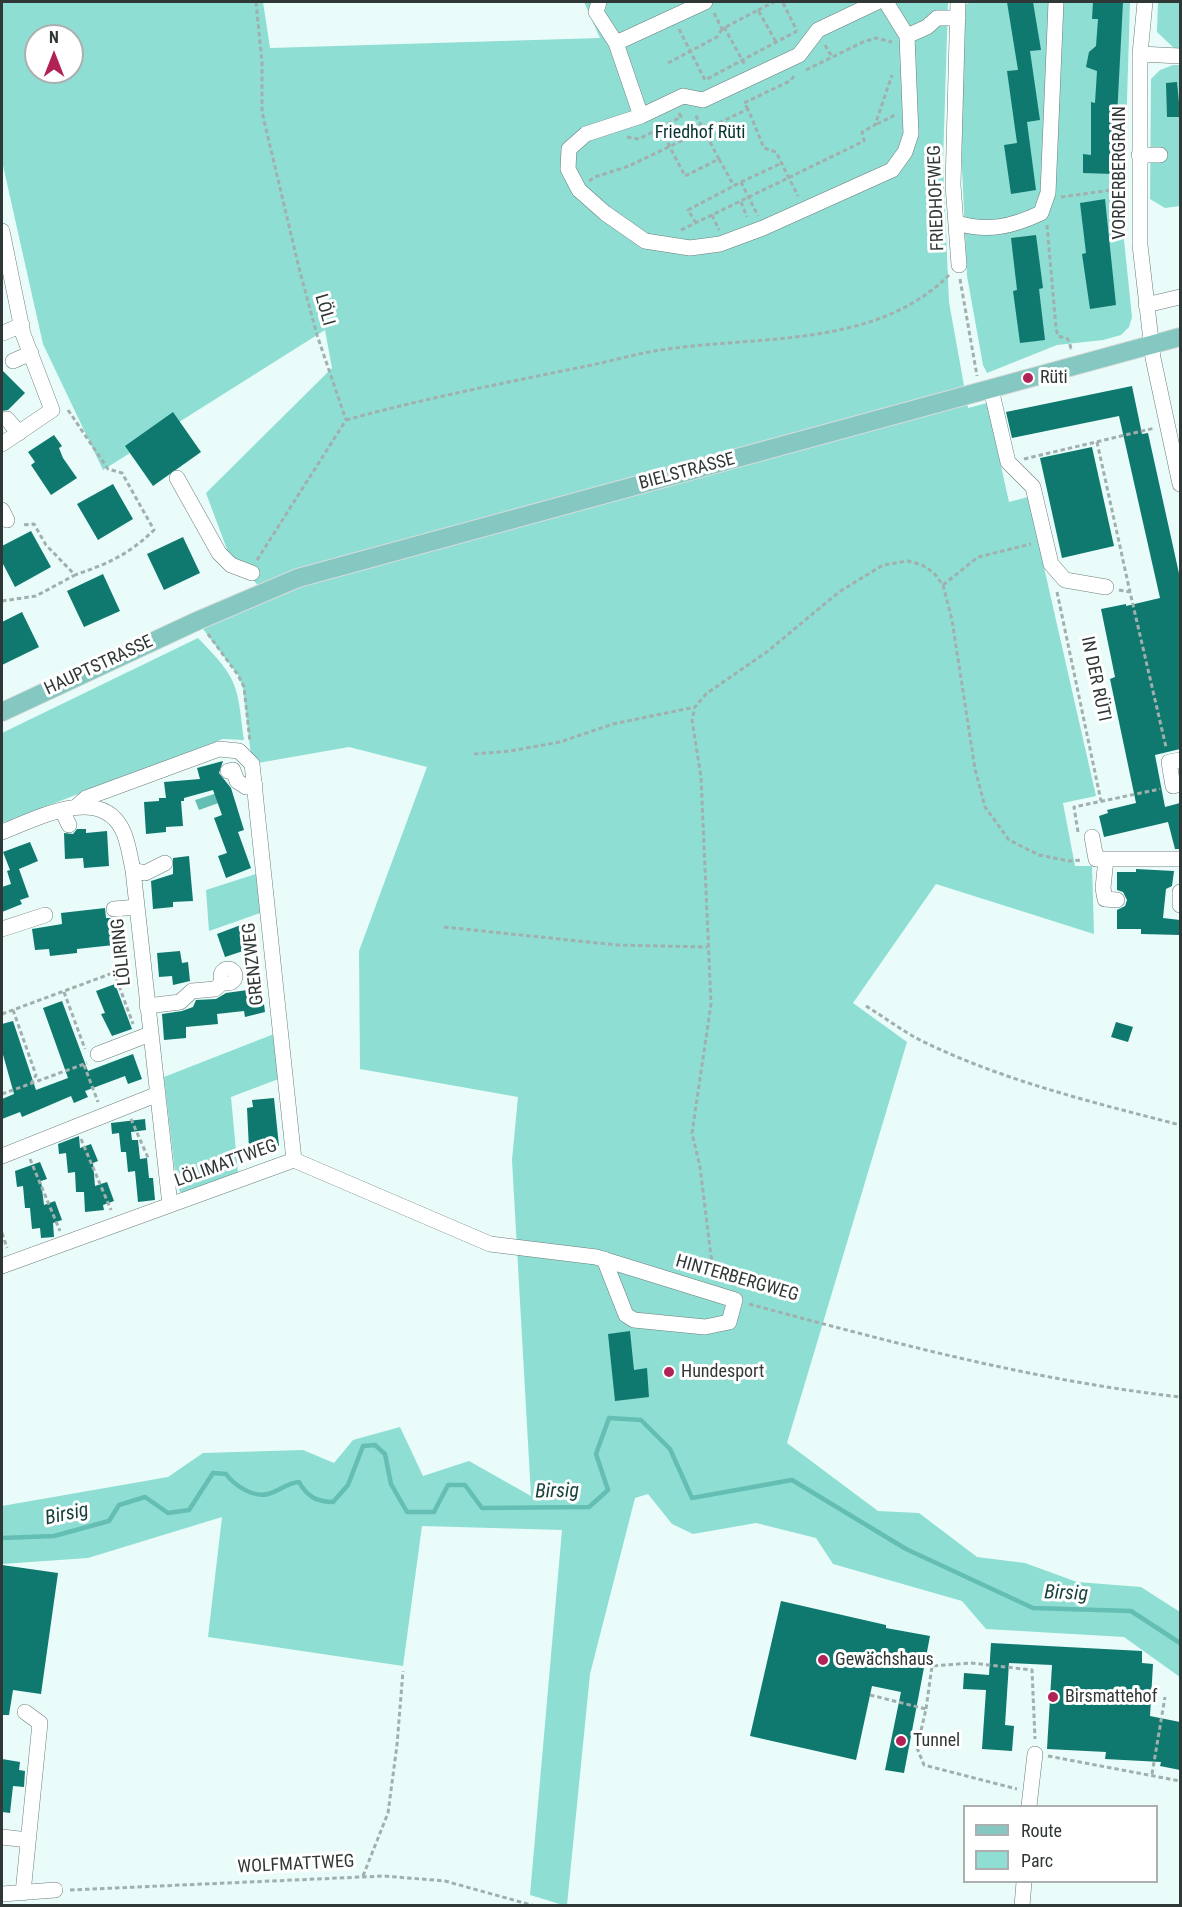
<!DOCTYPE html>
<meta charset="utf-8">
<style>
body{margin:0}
#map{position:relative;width:1182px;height:1907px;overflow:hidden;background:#e9fcf9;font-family:"Roboto Condensed",sans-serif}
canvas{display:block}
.frame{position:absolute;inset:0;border:3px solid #303837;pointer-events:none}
.legend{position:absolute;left:963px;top:1805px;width:195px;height:78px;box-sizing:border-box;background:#fff;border:2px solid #acafaf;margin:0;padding:8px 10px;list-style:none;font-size:18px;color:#303837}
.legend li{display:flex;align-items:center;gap:12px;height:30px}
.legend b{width:30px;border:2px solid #acafaf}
.north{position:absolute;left:24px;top:24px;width:60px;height:60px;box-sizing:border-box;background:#fff;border:2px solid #acafaf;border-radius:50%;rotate:0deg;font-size:16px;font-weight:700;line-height:24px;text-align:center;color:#303837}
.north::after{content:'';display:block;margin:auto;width:21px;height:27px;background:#b12357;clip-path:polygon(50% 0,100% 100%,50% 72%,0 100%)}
</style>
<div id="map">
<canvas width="1182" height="1907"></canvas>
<div class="frame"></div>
<ul class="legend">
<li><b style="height:8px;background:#85c8c1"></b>Route</li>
<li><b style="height:16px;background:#8eded3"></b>Parc</li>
</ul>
<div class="north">N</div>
</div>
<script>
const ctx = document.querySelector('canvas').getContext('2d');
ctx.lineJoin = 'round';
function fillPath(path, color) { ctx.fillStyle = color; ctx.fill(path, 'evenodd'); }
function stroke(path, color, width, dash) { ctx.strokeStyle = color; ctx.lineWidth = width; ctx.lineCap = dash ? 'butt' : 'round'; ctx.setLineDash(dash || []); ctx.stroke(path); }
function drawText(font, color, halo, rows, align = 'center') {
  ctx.font = font + ' "Roboto Condensed",sans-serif'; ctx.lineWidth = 6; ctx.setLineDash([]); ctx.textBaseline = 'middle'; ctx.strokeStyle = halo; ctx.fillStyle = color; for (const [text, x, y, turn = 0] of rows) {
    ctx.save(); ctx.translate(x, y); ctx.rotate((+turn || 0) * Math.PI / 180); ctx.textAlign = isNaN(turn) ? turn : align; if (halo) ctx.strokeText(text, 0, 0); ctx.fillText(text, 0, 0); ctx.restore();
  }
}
const green = new Path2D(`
 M2,2H263L270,48L600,38L584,2H948L943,163L949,302L968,408L987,403L1009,502L1028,497L1096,796L1063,803L1075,866H1092L1094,934L936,884L853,1003L907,1042L787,1443L878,1511L919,1513L977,1557L1025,1563L1077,1582L1141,1587L1180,1612V1677L1124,1637L986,1629L962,1601L833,1564L816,1538L756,1523L693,1534L672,1524L648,1494L635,1498L590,1674L567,1905H563L530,1895L562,1530L422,1526L403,1666L208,1637L222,1517L88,1558L2,1564V1506L168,1477L203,1453L303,1450L334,1463L353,1440L400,1427L423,1476L469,1461L531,1496L512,1160L518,1097L360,1069L359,951L427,767L349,747L252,764L243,688L238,675L197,621L264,592L228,552L206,493L332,368L325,330L103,470L43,344L2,161ZM36,36H72V72H36Z
 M974,2H1130L1123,230L1132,317L1129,327L1121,335L1103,340L1057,345L987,373L983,365L967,276L961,147L965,4Z
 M1158,2H1180V50H1176L1157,32Z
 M1173,65H1180V206L1165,208L1150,199L1151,79L1160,70Z
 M198,638C239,680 237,684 244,740L223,739L2,823V733Z
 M259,873L263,912L209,931L206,890Z
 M274,1034L281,1078L231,1097L238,1173L190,1194L180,1192L176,1181L164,1077Z`);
const water = new Path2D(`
 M224,791L227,800L199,810L195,800Z`);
const stream = new Path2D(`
 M2,1538L54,1536L109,1521L119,1505L145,1497L168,1513L189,1510L213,1473L226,1474C234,1485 253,1498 268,1494C280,1491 286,1483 299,1482C307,1496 316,1502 333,1502L348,1485L363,1446L375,1445L385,1454L391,1484L407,1512H434L448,1485H465L482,1508L589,1507L608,1490L596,1454L609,1418L641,1420L670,1449L692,1498L792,1480L906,1549L1033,1608L1131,1611L1180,1643`);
const building = new Path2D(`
 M1007,2H1033L1041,50L1030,51L1040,120L1027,122L1036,190L1011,194L1004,145L1017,143L1007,71L1018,70Z
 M1093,2H1123L1114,174L1083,173V154L1091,155V102L1095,103L1097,71L1086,67L1089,52L1096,46L1098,19H1092Z
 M1177,82L1180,113L1179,117H1167L1166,83Z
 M1105,199L1116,305L1090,309L1082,254L1086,253L1080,203Z
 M1036,235L1043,288L1039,289L1045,340L1020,343L1013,291L1017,290L1011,238Z
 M2,370L25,393L8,410L2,411Z
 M1132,386L1142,434L1148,433L1180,578V749L1155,755L1165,807L1180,803V849H1175L1168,822L1104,837L1099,816L1108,813L1107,810L1136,803L1110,679L1115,677L1101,609L1126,604V606L1160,598L1119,416L1012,438L1006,412Z
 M173,412L201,452L153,486L125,446Z
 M54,435L62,446L59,448L63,458L77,478L51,495L31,465L35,462L28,452Z
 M1092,447L1114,546L1062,558L1040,458Z
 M113,484L133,519L98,540L77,504Z
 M31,531L51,567L15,587L2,562V546Z
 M183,537L200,573L164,590L147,554Z
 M103,574L120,611L84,627L67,591Z
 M22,612L39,647L2,665V622Z
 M223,761L219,773L231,788L244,830L238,832L251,868L226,878L218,856L227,853L214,818L222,815L213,790L184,798V801H181L183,826L166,827V832L146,834L144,802L159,801V798H166L164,782L200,779L197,768Z
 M77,829H86V833L107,831L109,866L84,868L83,858L65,859L64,833L73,834Z
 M30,842L38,861L19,869L29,897L20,900L22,904L2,912V887L11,884L7,871L10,870L3,852Z
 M189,856L193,901L173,902V907L153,909L151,881L173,874V858Z
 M1136,869L1174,871L1172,886L1166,889L1163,918L1180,920V935L1141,934V929H1117V910L1125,906L1127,900L1123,892L1117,890V872H1136Z
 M105,908L106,918H120L123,944L77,949V953L50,956L49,949L35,950L32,929L62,924L61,913Z
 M246,923L255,947L225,957L217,934Z
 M180,951L182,963L188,962L190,981L173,985L172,976L159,977L157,953Z
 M115,984L132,1029L112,1036L101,1014L105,1013L96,991Z
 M262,988L265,1012L245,1017L244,1011L217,1014L218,1024L186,1027V1038L164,1040L162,1014L182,1011L193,1007L196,1000L216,999L226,993Z
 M62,1001L88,1071L133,1054L142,1079L128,1084L125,1076L85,1091L88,1097L74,1103L71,1096L22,1117L20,1112L2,1119V1099L14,1094L2,1051V1024L13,1021L36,1090L68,1078L43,1008Z
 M1116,1022L1133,1027L1128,1042L1111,1037Z
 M274,1098L279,1146L249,1149L247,1108L253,1107L252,1100Z
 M145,1119L146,1130L131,1132L132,1140H138L140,1159L147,1158L149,1178H153L155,1200L138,1202L135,1171L128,1172L126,1152H121L119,1133L112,1134L111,1123Z
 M79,1136L80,1148L91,1144L98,1161L93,1163L95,1186L107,1182L114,1201L103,1205L104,1210L85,1212L84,1192H76L75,1172L68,1173L66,1153L59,1154L58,1144Z
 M40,1162L47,1179L41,1181L44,1205L55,1201L62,1220L53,1223L54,1237L41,1238L40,1228L32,1229L30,1208H25L23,1186L17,1187L15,1171Z
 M630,1331L634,1370L647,1368L649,1397L615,1401L608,1334Z
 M2,1565L58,1573L41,1694L13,1690L9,1715H2Z
 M781,1601L886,1625V1628L930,1636L904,1773L885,1770L901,1692L872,1686L856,1760L750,1736Z
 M991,1643L1142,1651V1663L1153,1664L1150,1716L1180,1722V1770L1160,1766L1161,1762L1105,1759L1106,1752L1047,1749L1052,1665L1009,1663L1005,1725L1014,1726L1012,1751L982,1749L986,1690L963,1689L964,1673L989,1675Z
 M2,1759L20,1762L19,1770L25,1771L24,1787L13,1786L10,1813L2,1812Z`);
const path = new Path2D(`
 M256,2L262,62V112L299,268L317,335L346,420
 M783,3L797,31
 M758,10L774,2
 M714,13L722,29L758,10L776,42
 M724,27L745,65
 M679,29L705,80L797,31
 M825,45L832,57
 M668,63L717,37L722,29
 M806,70L863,42L876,38L892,42
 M748,109L744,103L790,81L795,75
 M679,113L681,117L660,128L685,176L719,159L695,114
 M877,124L895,115
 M627,137L639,139L660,128
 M719,159L734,186
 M589,181L595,177L629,166L748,109L764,148L776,152L798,196
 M741,182L782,163
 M1061,197L1126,188
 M741,202L747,217
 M712,215L719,230
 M696,223L688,210L741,182L758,216
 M1047,225L1056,328L1058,336L1068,339L1071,348H1074
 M681,230L864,141L862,132L875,125L892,75
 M960,279L977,376
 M68,410L108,469L122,473L154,530C128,555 109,563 75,575
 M346,420C422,399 499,384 577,368C605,363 633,354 661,350C757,335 875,349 949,275
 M1097,442L1130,592
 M1024,459L1155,428
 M257,560L346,420
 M943,585L978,557L1031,544
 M1119,590L1130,592L1166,747
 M1057,592L1101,801
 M2,601L36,596L75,575L46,545L34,524L21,525
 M208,634L238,675L244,687L250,742
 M474,754L510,751L560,742L613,724L695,707
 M1078,832L1074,807L1160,789
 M444,927L617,945L707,947
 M114,972L133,1024
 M64,992L85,1049
 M866,1006C884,1017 901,1030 920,1040C1003,1081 1092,1102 1180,1125
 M13,1010L36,1075L31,1084
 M2,1014L129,967
 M84,1065L98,1102
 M2,1094L87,1063
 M131,1119L149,1160
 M81,1139L111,1210
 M30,1159L60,1231
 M2,1233L7,1248
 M718,1281L711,1256L700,1167L692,1133L711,1004L701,777L692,720L695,707L706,694L768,651L839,592L883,565L908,561L922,565L934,573L943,585L952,620L975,769L985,807L1009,840L1039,855L1069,861L1082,860
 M749,1304C894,1343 1031,1380 1180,1397
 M870,1695L926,1709L917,1748L924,1765L1017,1789
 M926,1709L932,1666L971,1663L1032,1670L1035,1739
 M1048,1756L1180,1781
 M1152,1774L1165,1697
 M363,1876L388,1813L397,1745L403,1671
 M70,1890L384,1876L445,1881L535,1906`);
const minor = new Path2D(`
 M599,2L596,12L616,43L641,116L683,96L703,100L799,55L818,30L877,2
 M886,2L907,36L927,27L937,18H958
 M958,2L953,185L959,265
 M1145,2L1140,54V245L1153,358L1180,484
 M616,43L705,2
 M1140,54L1180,56
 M641,116L586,134L569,149L568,169L579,190L605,213L645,241L690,248L720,244L763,228L892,170L905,152L911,134L907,36
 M1139,155H1160
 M956,223C988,232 1011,227 1041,213L1048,193L1056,2
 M2,231L23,334L52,410L2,444
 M1146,305L1180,297
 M3,333L22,325
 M13,361L31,353
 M991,389L1008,462L1033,487L1051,564L1065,580L1106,587
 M7,419L19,433
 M177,478L219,553L231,565L252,573
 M2,510L7,520
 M1180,760L1169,762L1173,786L1180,784
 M228,771L233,770L237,781L246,787L255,785
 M76,807L86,798L219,749L239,751L252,764L294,1160
 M62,810L69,825
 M2,832C34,820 99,784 122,829C128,840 130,857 133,870L170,1205
 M1092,837L1096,859H1180
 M1106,859L1103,888L1105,899L1117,900
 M133,870L145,873L165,863
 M1180,892V905
 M114,909L137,907
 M2,929L45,915
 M221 976a7 7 0 1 1 14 0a7 7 0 1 1-14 0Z
 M147,1006L180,1002L192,991L215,989L223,982
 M98,1054L150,1034
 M2,1156L158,1094
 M294,1160L490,1244L596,1257L735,1300L729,1322L705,1327L634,1320L626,1315L604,1259
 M2,1266L294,1160
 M1029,1806L1035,1754
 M2,1837L28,1840
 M23,1893L40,1723L25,1712
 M2,1894L55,1890
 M1022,1906L1024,1882`);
const major = new Path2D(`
 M2,712L197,621L298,578L1180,337`);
const markers = [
 [1028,378,6,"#b12357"],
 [669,1372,6,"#b12357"],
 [823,1660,6,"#b12357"],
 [1053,1697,6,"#b12357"],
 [901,1741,6,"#b12357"]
];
const parkNames = [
 ["Friedhof Rüti",700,133]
];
const streetNames = [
 ["VORDERBERGRAIN",1120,173,-90],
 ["FRIEDHOFWEG",937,198,-92],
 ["LÖLI",324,310,74],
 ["BIELSTRASSE",687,472,-15],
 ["HAUPTSTRASSE",99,666,-25],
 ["IN DER RÜTI",1095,679,78],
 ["LÖLIRING",122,952,-96],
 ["GRENZWEG",254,964,-96],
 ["LÖLIMATTWEG",226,1164,-20],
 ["HINTERBERGWEG",737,1279,16],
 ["WOLFMATTWEG",296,1865,-3]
];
const poiNames = [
 ["Rüti",1040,378],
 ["Hundesport",681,1372],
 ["Gewächshaus",835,1660],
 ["Birsmattehof",1065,1697],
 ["Tunnel",913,1741]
];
const waterNames = [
 ["Birsig",557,1492,-1],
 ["Birsig",67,1515,-12],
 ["Birsig",1066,1594,2]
];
fillPath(green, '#8eded3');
fillPath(water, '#64beb3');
stroke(stream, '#64beb3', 4.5);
fillPath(building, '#0f7970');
stroke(minor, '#6c7d7b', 16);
stroke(major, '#dadbdb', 20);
stroke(path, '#a1b0ae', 3, [4.5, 3]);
stroke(minor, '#fff', 15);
stroke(major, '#85c8c1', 18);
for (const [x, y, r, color] of markers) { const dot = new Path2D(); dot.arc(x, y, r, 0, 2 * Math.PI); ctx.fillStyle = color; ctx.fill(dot); stroke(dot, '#fff', 2); }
drawText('18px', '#06332f', '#fff', parkNames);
drawText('18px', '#303837', '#fff', streetNames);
drawText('18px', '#303837', '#fff', poiNames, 'left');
drawText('italic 20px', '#18423d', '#fff', waterNames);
</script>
